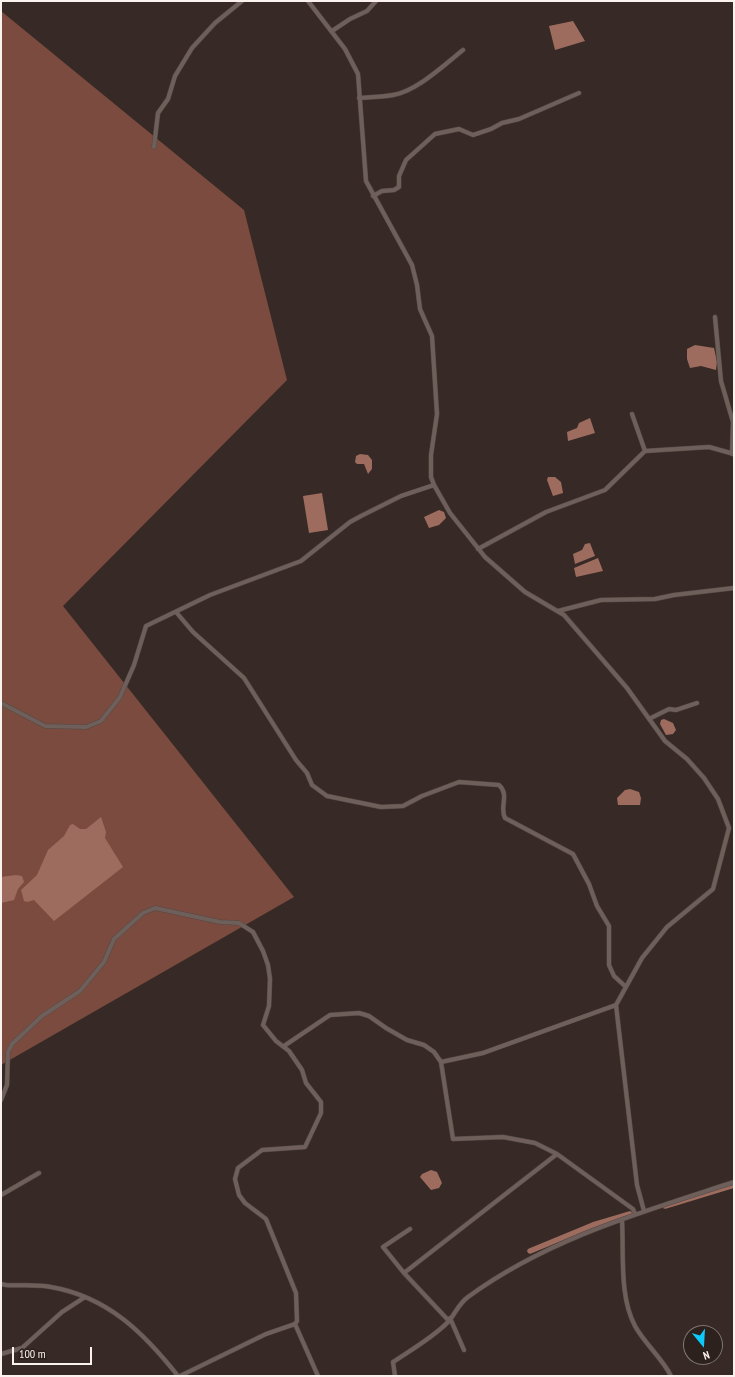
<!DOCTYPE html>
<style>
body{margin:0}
#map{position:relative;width:735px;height:1377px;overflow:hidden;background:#372a26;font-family:"PT Sans Narrow",sans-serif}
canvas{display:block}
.frame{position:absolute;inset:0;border:2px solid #fbf2ef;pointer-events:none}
.north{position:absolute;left:683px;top:1325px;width:40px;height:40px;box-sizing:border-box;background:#2d211d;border:1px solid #7f7571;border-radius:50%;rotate:162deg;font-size:11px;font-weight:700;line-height:16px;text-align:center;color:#fbf2ef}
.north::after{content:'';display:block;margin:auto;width:14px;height:18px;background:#0dcafa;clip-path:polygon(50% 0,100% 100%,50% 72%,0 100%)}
.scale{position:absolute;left:12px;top:1347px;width:80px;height:18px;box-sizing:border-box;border:2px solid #fbf2ef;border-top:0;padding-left:5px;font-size:12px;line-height:14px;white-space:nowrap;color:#fbf2ef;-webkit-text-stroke:3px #2d211d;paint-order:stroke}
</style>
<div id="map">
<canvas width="735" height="1377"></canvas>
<div class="frame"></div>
<div class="north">N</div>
<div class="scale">100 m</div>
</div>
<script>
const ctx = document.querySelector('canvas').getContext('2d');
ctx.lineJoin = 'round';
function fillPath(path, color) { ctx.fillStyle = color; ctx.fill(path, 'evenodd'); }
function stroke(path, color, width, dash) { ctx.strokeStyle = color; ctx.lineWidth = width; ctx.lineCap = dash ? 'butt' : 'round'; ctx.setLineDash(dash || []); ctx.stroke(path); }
const forest = new Path2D(`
 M1,11L244,210L287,380L63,606L294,897L1,1065Z`);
const water = new Path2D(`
 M573,21L585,41L555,50L549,26Z
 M695,345L714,348L717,362L716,370L701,366L690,368L687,359V349Z
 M590,418L595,433L568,441L567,432L577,428L579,423Z
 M360,454L368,455L372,460V469L368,474L364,464H357L355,462L356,456Z
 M548,477H555L561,482L563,493L553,496L547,480Z
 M322,493L328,530L309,533L303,496Z
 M439,510L444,512L446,518L439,525L429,528L424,517Z
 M590,543L595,556L575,564L573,554L582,550L585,544Z
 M598,558L603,571L576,577L574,568Z
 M664,719L673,723L676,730L673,734L666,735L660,724L661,720Z
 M630,789L639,792L641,798L640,805H618L617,798L625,790Z
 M101,817L106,832L105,838L123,867L54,921L34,900L27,902L24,901L21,890L37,875L48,850L64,836L70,825L73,824L80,829H86Z
 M16,875L22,876L24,882L18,889L14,900L1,903V877Z
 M431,1170L437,1172L442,1183L439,1188L431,1190L420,1177L422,1174Z`);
const canal = new Path2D(`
 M665,1206L734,1185
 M530,1251L593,1225L630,1214`);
const minor = new Path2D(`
 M308,1L345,49L358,74L366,181L412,265L417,285L420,309L432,336L437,414L431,455V477L434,485L450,513L485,557L525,592L564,615L627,688L665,741L687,759L704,778L718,799L729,828L713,889L667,927L642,958L616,1005L637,1185L644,1211
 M332,31L350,19L367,11L376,1
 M359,98C370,97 382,97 393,95C417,91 444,65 463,50
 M154,147L158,113L168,99L175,76L192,48L215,23L242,1
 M373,196L382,191L394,190L399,187V176L406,160L435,134L459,129L473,135L491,129L502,123L519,119L579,93
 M715,317L721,381L733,422L732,454
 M632,414L645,451
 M478,549L546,512L605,490L645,451L709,447L734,454
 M558,611L601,600L655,599L674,595L734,588
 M176,612L193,632L244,678L296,760L307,773L312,785L327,796L381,807L403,806L422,796L459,782L499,785C510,795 499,807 505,818L573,854L589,884L597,906L609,926V965L614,976L626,987
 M1,703L45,726L86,727L101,721L120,697L134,665L146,626L210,595L301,561L350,522L361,516L401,496L434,485
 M649,719L669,709L676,710L697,703
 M284,1046L330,1015L359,1013L369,1016L386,1028L407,1040L424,1045L434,1052L441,1062L483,1053L616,1005
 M441,1062L453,1139L503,1137L535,1143L557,1154
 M1,1100L7,1085L8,1052L12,1044L42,1016L80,991L104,962L114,939L143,913L155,908L220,922L239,923L253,932L263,951L268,965L270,979L269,1006L263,1025L276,1041L289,1051L302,1070L306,1083L321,1102V1113L305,1147L262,1150L238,1168L235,1179L239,1195L245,1203L266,1219L296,1293L297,1321L295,1324L266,1334L180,1376
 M1,1195L39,1173
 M622,1220C624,1254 619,1296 635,1326C645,1344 662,1358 671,1376
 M410,1229L383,1247L404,1273L449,1321
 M404,1273L557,1154L633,1209L635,1214
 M1,1284L6,1285C20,1286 37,1284 51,1287C108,1297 144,1333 178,1376
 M450,1318L464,1350
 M295,1324L318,1376
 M1,1354L22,1348L62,1312L85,1297
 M395,1376L393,1362C411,1350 432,1338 447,1323C455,1315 458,1304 468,1297C547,1239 642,1212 734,1182`);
fillPath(forest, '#7a4b3e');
fillPath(water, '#9e6c5e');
stroke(canal, '#9e6c5e', 5.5);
stroke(minor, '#534945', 5);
stroke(minor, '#6e5f5b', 4);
</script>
